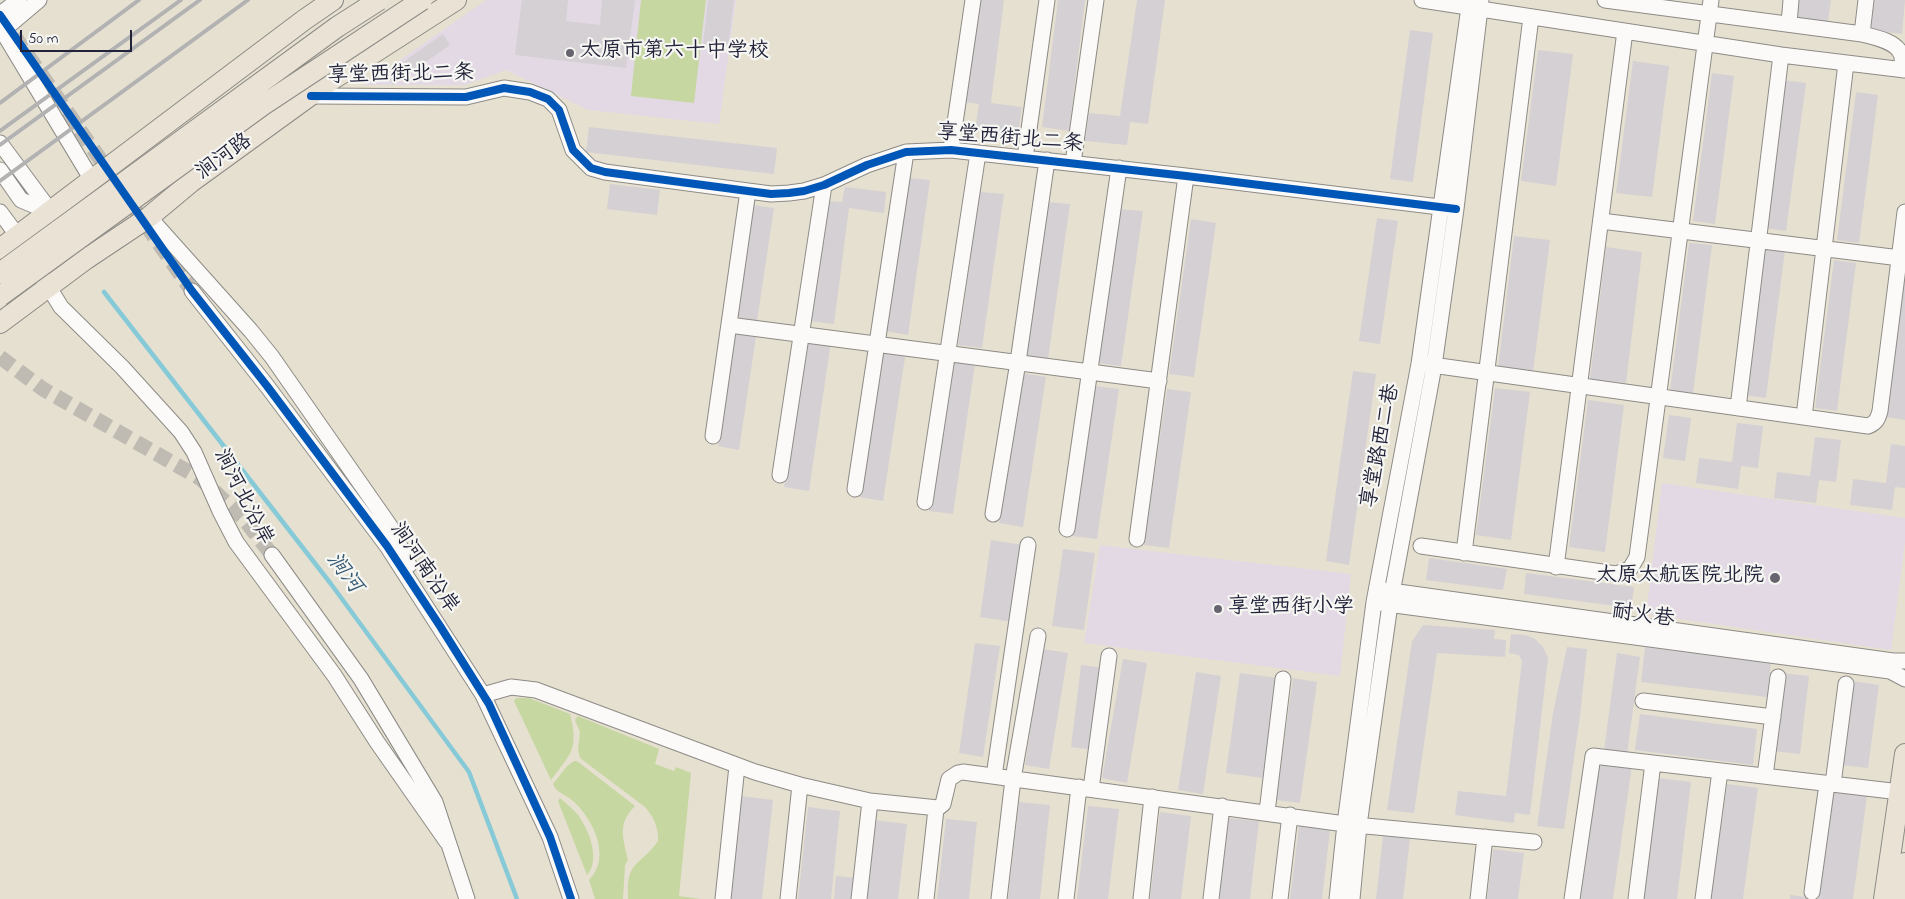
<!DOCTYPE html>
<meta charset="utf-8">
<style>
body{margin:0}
#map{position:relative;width:1905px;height:899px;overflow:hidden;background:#e6e0d0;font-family:"Indie Flower",sans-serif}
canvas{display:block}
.scale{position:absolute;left:20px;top:30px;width:112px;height:22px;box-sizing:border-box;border:2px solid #22223b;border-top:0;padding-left:6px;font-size:15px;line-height:18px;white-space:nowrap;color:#22223b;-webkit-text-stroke:4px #f6f6f2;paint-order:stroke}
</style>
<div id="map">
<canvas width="1905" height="899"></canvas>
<div class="scale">50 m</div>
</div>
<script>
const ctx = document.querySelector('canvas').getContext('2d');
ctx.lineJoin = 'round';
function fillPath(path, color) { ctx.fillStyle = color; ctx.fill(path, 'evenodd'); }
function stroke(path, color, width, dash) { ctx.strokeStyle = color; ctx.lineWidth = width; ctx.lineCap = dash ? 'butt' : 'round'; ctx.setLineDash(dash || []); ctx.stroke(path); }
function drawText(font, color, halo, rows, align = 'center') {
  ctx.font = font + ' "Indie Flower","LXGW WenKai TC",sans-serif'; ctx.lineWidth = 4.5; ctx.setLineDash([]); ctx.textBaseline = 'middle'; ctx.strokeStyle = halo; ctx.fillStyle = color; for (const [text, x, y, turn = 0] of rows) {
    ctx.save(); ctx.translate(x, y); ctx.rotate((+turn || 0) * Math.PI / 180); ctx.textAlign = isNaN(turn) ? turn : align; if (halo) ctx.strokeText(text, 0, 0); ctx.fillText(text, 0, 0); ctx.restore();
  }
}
const built = new Path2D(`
 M486,0H736L719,124L588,110L506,70L465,85H364Z
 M1662,483L1905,518V542L1891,650L1646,614Z
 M1100,545L1351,574L1340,676L1084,643Z`);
const green = new Path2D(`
 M641,0H706L694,103L631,96Z
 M516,698H529L570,714C579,750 571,753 551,780L514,701Z
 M578,716L659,749L655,764L674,771L676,767L691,773L679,896L701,899H628C626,859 639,868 658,841C659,828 653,816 645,807L580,758L578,750L580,732L575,720Z
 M574,761H577L635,806C617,824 623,838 628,860L625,865L623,899H595L589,880C612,857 593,819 573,801C566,794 556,793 553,784L567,766Z
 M560,798C566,803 573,809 578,815C589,830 601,860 587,875L558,801Z`);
const stream = new Path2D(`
 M104,292L331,584L469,772L517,899`);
const building = new Path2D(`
 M522,0H568L566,21L600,25L602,0H635L626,68L515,55Z
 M708,0H734L728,48L703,45Z
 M977,0H1004L991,103L1022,107L1018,135L975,130L979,104L964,102Z
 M1058,0H1085L1069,131L1042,127Z
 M1137,0H1165L1148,124L1130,122L1127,145L1085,141L1089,113L1120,116Z
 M1799,0H1831L1828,22L1797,18Z
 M1874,0H1905L1902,34L1871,30Z
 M1410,30L1433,33L1413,182L1390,179Z
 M443,34L450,45L393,85L386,74Z
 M1538,50L1573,54L1556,186L1521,181Z
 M1633,61L1669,66L1652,197L1616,193Z
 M1712,73L1734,76L1715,224L1693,221Z
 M1783,80L1806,83L1786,231L1764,228Z
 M1856,92L1878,95L1859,243L1837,240Z
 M589,127L777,148L774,174L586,152Z
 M907,178L930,180L908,335L885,331Z
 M610,184L660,190L657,215L607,209Z
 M845,187L886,192L884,213L849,208L834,324L810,321L828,201L842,202Z
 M980,192L1004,194L982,348L958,345Z
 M1046,202L1070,204L1048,359L1024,356Z
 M753,205L774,208L757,321L736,317Z
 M1119,209L1143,211L1121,366L1097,363Z
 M1377,218L1398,221L1380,344L1359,341Z
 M1191,219L1216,223L1194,377L1169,374Z
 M1514,236L1550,240L1533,372L1498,368Z
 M1689,243L1712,245L1693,393L1670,391Z
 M1606,247L1642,252L1626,383L1590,379Z
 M1763,247L1785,250L1766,398L1744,395Z
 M1834,260L1856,263L1837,411L1815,408Z
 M1904,277H1905V420L1886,417Z
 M735,334L756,337L739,450L718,446Z
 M806,337L831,341L809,491L784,487Z
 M881,347L906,351L883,501L859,497Z
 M951,361L975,364L953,514L929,511Z
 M1353,371L1376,374L1349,565L1326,561Z
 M1021,373L1046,377L1023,527L999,523Z
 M1095,386L1119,389L1097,539L1072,536Z
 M1495,388L1530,392L1511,540L1476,535Z
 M1167,389L1191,392L1169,548L1144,545Z
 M1588,400L1624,405L1605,552L1569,547Z
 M1669,415L1691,418L1685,461L1663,458Z
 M1737,423L1763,426L1758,468L1741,466L1738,489L1696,483L1699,458L1732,462Z
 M1815,437L1841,440L1836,482L1819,480L1816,503L1774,498L1777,472L1810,476Z
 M1891,444L1905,446V488L1895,487L1892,510L1850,505L1853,479L1886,483Z
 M991,540L1023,545L1012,622L980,617Z
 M1063,549L1095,553L1084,630L1052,626Z
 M1429,558L1507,569L1503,590L1426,580Z
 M1526,573L1634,587L1631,608L1524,594Z
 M1423,625L1495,630L1494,639L1506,640L1505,657L1437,653L1414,813L1387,810L1412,641Z
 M1511,634L1526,635L1535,639L1543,647L1548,658L1530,815L1515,813L1514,823L1455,815L1458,791L1506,796L1522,661L1519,655L1509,653Z
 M975,643L1000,646L983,757L959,753Z
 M1567,647L1587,649L1580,716L1564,829L1537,826L1553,713Z
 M1645,647L1771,663L1767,697L1641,682Z
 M1043,649L1068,653L1049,769L1025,765Z
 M1617,653L1640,657L1627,754L1604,751Z
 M1123,659L1147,663L1127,783L1102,778Z
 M1081,665L1106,668L1095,750L1071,747Z
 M1196,672L1221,676L1203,794L1178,790Z
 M1240,673L1278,678L1263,778L1226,773Z
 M1782,673L1809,676L1800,754L1772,751Z
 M1293,678L1317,682L1300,803L1276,800Z
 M1852,681L1879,685L1868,768L1841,765Z
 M1640,714L1757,729L1753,765L1635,750Z
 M1599,760L1632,765L1613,899H1579Z
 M1658,778L1691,782L1677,899H1644Z
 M1727,784L1758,788L1743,899H1711Z
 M1833,791L1867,796L1853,899H1818Z
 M741,796L773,800L762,899H729Z
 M1019,802L1050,805L1040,899H1008Z
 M1088,806L1119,809L1108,899H1077Z
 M808,807L840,811L831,899H798Z
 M1160,812L1191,816L1181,899H1150Z
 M1228,818L1259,821L1250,899H1219Z
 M946,819L977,822L969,899H937Z
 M874,820L907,824L898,899H866Z
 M1299,826L1330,830L1322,899H1290Z
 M1383,836L1410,838L1403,899H1376Z
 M1493,849L1524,853L1518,899H1487Z
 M836,876L856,878L853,899H834Z
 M1790,895L1813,898V899H1790Z`);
const minorTunnel = new Path2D(`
 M1,17L192,291
 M0,357L43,389L201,479L244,519L272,555`);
const minor = new Path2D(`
 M1422,0L1781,55L1905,70
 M1605,0L1862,34C1874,37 1896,41 1901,54C1903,58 1902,65 1903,70
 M0,14L19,0
 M1789,24L1791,0
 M0,27L92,180
 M0,33L39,0
 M1862,34L1866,0
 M311,96L466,97L504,88L530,92L548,99L559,110L573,150L591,168L605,172L748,191L771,194L789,193L804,191L824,185L867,165L906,152L951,150L1186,176L1456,209
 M0,143L86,259
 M951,150L973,0
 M1025,158L1047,0
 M1073,163L1096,0
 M0,170L21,200L50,212
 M0,212L23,243
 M149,217L251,331L272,357L390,526L409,565
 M1601,221L1900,258
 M43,278L61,307L122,367L181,432L194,452L220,511L236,542L334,675L377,742L447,842
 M192,291L267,386L387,546L483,695L550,837L571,899
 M729,325L1159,381
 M1425,364L1868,426C1876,423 1878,419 1880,411L1905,212
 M1738,408L1781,55
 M1804,417L1846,63
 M713,436L748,191
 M780,475L824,185
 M855,489L906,152
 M925,502L978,153
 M993,514L1018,362L1047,160
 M1067,529L1119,168
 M1137,539L1186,176
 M1421,546L1616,574L1630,569L1637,557L1711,0
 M1464,553L1531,17
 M272,555L361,679L435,802L467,899
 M1556,567L1625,31
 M1384,590L1893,661H1905
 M1380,603L1890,671L1905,679
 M483,695L511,687L536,690L755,772L800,785L870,801L938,808L943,804L949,779L958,773L963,772L1345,824L1534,842
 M1643,701L1773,717
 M994,776L1028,545
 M1765,776L1778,677
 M1833,784L1846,684
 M1091,789L1109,656
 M1267,812L1283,679
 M1812,892L1827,784
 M723,899L737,766
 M788,899L800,785
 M859,899L870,801
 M926,899L936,809
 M999,899L1013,779L1038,636
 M1066,899L1079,787
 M1141,899L1152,797
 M1211,899L1222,806
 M1280,899L1290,815
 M1337,899L1345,824L1374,602L1419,364L1470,0
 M1352,899L1359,825L1390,604L1434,366L1456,209L1481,0
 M1478,899L1485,837
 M1572,899L1593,756L1900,792
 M1636,899L1653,763
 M1703,899L1720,771`);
const major = new Path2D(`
 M0,249L304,20L333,0
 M0,323L86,259L149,217L191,182L333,79L456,0
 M1884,899L1905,754`);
const highway = new Path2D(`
 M1900,899L1905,864`);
const rail = new Path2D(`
 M0,103L139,0
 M0,131L181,0
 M0,145L200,0
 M0,181L248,0`);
const majorBridge = new Path2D(`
 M0,273L337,27L379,0
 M0,296L263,105L422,0`);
const cycleway = new Path2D(`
 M0,15L192,291L267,386L387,546L440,626L489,704L550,837L571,899
 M311,96L466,97L504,88L530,92L548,99L559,110L573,150L591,168L605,172L748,191L771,194L789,193L804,191L824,185L867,165L906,152L951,150L1186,176L1456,209`);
const markers = [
 [570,53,5,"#67646f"],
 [1775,578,6,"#67646f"],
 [1218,609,5,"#67646f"]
];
const poiNames = [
 ["太原市第六十中学校",580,53],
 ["太原太航医院北院",1764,578,"right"],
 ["享堂西街小学",1228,609]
];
const streetNames = [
 ["享堂西街北二条",401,76,-1],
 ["享堂西街北二条",1010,140,5],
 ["涧河路",225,158,-36],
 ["享堂路西二巷",1382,446,-79],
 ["涧河北沿岸",242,498,63],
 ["涧河南沿岸",423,569,56],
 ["耐火巷",1643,617,8]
];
const waterNames = [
 ["涧河",343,574,53]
];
fillPath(built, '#e3d9e4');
fillPath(green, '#c6d7a1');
stroke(stream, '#86cad8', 4.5);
fillPath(building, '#d5d0d4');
stroke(minorTunnel, '#bfbab2', 15, [15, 8]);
stroke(minor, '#8d8b86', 17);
stroke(major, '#8d8b86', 22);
stroke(highway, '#8d8b86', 24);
stroke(minor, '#fbfaf8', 15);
stroke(major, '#e9e2d5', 20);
stroke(highway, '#e9e2d5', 22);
stroke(rail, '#b3b2b3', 4);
stroke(majorBridge, '#8d8b86', 22, []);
stroke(majorBridge, '#e9e2d5', 20);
stroke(cycleway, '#0057b8', 8);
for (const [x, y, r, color] of markers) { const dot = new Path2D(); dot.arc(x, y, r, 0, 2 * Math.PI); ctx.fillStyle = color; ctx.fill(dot); stroke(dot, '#f6f6f2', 2); }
drawText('21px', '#22223b', '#f6f6f2', poiNames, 'left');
drawText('21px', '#22223b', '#f6f6f2', streetNames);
drawText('italic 22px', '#375a73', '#f6f6f2', waterNames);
</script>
